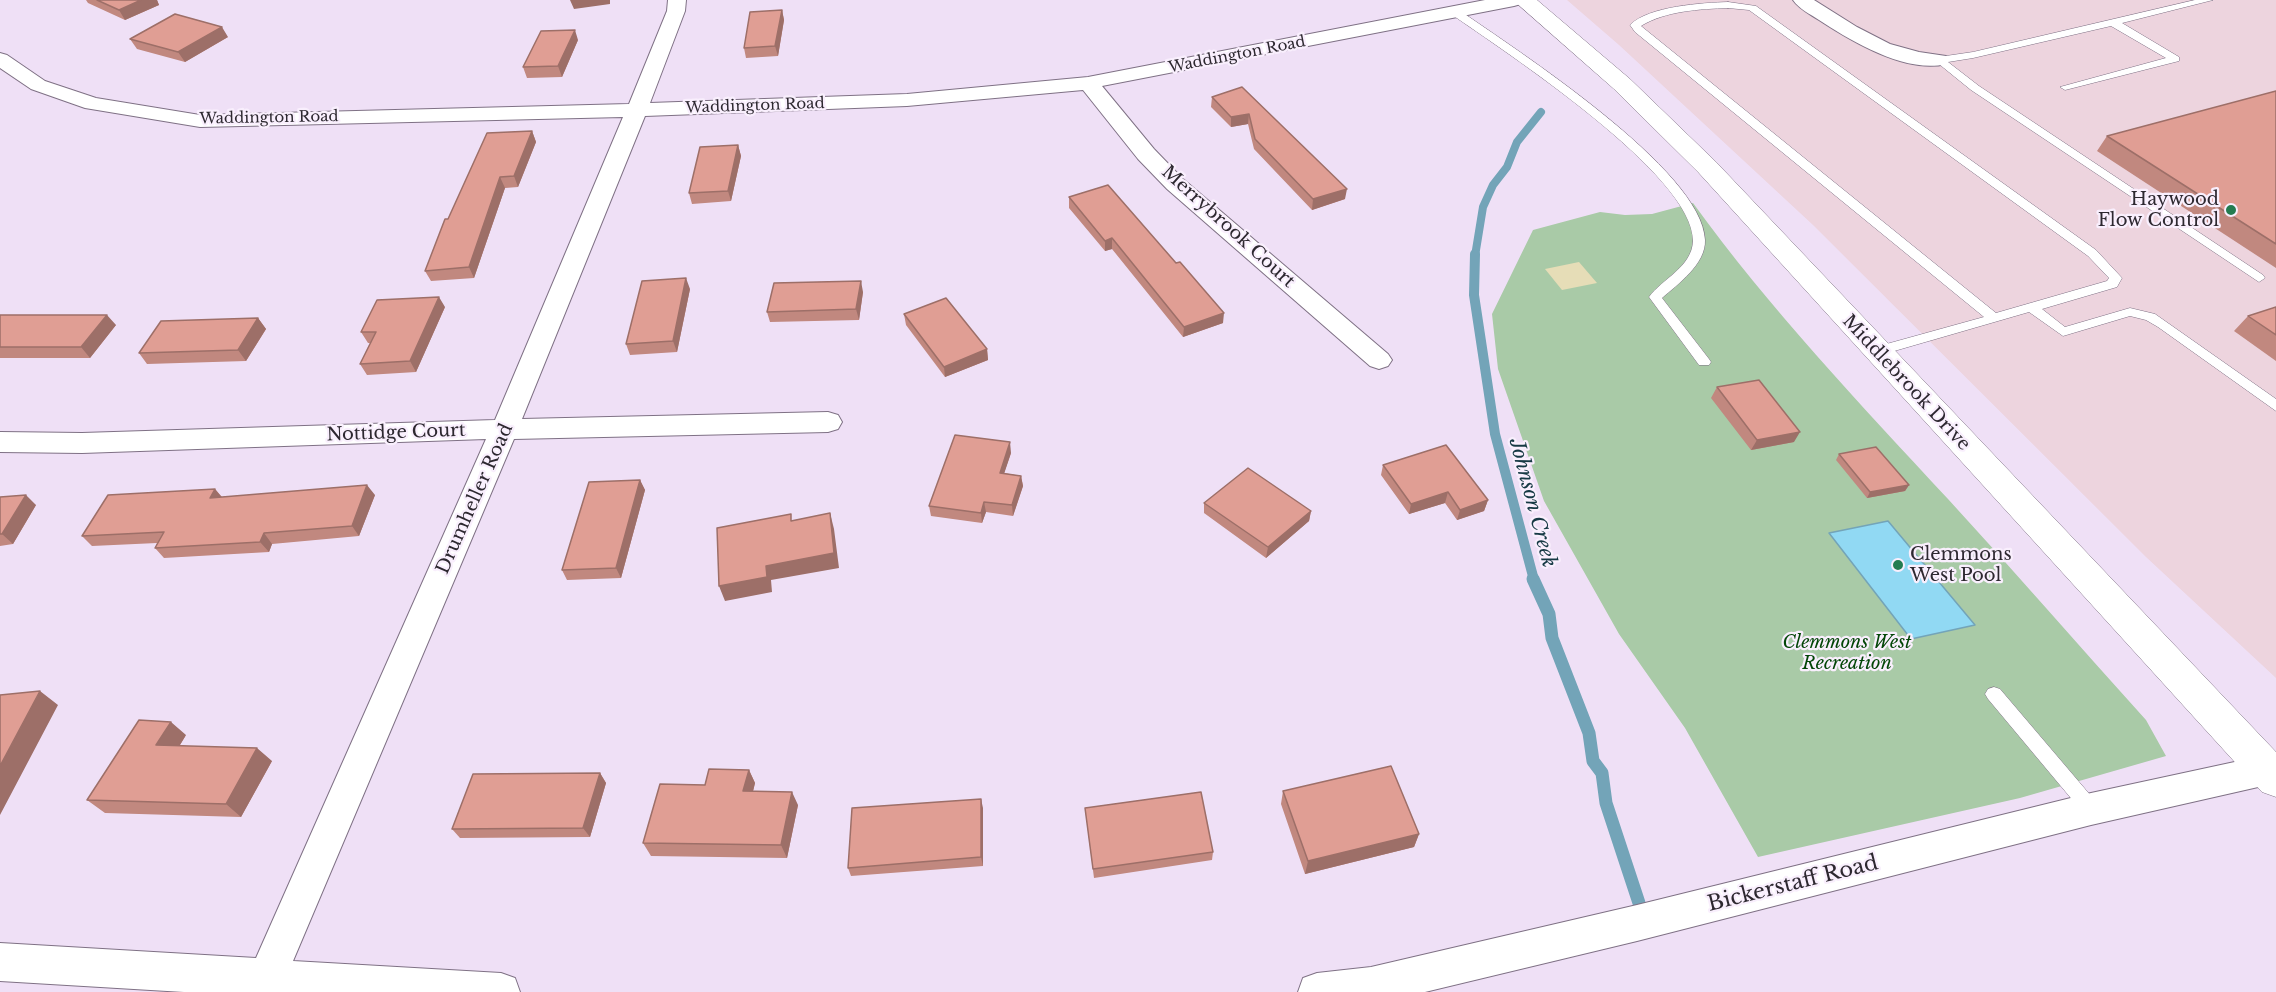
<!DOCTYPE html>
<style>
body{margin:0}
canvas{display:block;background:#efe0f6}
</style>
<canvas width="2276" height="992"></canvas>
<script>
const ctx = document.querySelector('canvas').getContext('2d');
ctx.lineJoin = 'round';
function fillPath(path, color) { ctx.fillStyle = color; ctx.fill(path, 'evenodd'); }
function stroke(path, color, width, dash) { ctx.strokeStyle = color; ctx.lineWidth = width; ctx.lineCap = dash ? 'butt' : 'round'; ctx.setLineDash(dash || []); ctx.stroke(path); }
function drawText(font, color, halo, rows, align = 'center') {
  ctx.font = font + ' "Libre Baskerville",serif'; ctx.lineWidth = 4.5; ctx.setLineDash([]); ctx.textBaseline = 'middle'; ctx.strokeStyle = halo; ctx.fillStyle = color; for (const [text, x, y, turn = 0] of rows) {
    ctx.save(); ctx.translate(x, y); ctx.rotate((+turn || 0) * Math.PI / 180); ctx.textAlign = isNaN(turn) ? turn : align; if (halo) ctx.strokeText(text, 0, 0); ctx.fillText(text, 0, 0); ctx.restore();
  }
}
const industrial = new Path2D(`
 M1567,0H2276V678L2146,557L1813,225L1619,45Z`);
const green = new Path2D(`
 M1693,203C1769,308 1860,404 1948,499C2015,572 2080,647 2146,720L2166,756L2020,798L1758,857L1685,728L1619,634L1544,501L1498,369L1492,314L1533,230L1600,212L1625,215L1652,214Z`);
const sand = new Path2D(`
 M1579,262L1597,283L1562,290L1545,269Z`);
const water = new Path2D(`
 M1888,521L1975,625L1911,639L1829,533Z`);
const streamFar2 = new Path2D(`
 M1475,256L1483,207L1493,185L1507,167L1517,142L1541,112`);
const streamFar1 = new Path2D(`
 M1475,254L1474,295L1495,434L1534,580`);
const stream = new Path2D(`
 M1533,579L1549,614L1552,638L1589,733L1593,761L1602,773L1606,803L1639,903`);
const service = new Path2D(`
 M2195,0H2213L2122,23L2179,57V61L2069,89L2065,90L2060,87L2166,58L2111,26L1973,58L1948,62L1979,86L2263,275L2265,278L2259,282L1971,90L1934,60L1939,57L1973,52Z
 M1728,2L1756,6L2096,250L2122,278L2117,287L2042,309L2065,327L2130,308L2155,314L2276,399V411L2158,327L2146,320L2130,316L2063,336L2029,312L1877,356L1872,354L1870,351L1872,348L1984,317L1635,32L1630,25C1649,6 1702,3 1728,2ZM1728,8L1749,10L2088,256L2109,278L2107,281L1996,313L1641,26C1665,11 1700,9 1728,8Z
 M1451,10H1459C1515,49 1703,170 1705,240C1706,264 1678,284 1662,298L1709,359L1711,362L1709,365H1699L1649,297C1662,279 1692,267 1693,241C1694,175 1504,51 1451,14Z
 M1994,687L2000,689L2097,803L2100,809L2097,815L2091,817L2085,815L1988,699L1985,694L1988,689Z`);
const minor = new Path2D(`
 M668,0H686L685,11L650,103L907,94L1088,77L1485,0H1523L1521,4L1514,6L1102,86L1154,149L1183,179L1388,354L1392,360L1388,366L1379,369L1370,366L1167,189L1138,159L1083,90L907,106L645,116L522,419L828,412L838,415L842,422L838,429L828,432L514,439L293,961L501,973L515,978L520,992H184L0,981V943L256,958L486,439L82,453L0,452V432L82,433L495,420L623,117L200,127L85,108L31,89L0,68V53L7,55L45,81L96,98L200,115L629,104L667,11Z
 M1793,0H1814L1857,27L1890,44L1919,52L1946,56L1949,60L1946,64C1906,74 1851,41 1819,20C1810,14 1799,9 1793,0Z
 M2267,755L2276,758V782L2267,785L2091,825L1637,941L1425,992H1298L1303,978L1317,973L1371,967L1637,905L2091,793Z`);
const tertiary = new Path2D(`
 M1513,0H1537L1630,79L1716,162L2276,752V797L2262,792L1698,172L1614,89Z`);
const wall = new Path2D(`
 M86,0H157L159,5L125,20L88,3Z
 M782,10L784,20L778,56L746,58L744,48Z
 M228,37L185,62L137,49L130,39Z
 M578,40L562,77L527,78L523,67Z
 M1242,87L1345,199L1312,210L1254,149L1248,124L1231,127L1211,107L1212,97Z
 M2276,91V268L2097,151L2107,136Z
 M532,131L536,142L518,187L505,188L474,278L431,281L425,271L448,219Z
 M738,145L741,156L731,201L692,204L689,193Z
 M1069,197L1176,263L1223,323L1183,337L1112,249L1105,251L1069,208Z
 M690,289L677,352L630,355L626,344Z
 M863,292L859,320L770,322L767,312Z
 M445,307L416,372L367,375L360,364L370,343H368L361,332Z
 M2276,307V361L2234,331L2248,316Z
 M904,314L987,349L988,360L945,377L906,325Z
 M0,315L116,325L90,358H0Z
 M258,318L266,329L246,361L147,364L139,353Z
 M1717,387L1794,442L1751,450L1711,398Z
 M1011,453L1004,473L1021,476L1023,486L1013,516L986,512L982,523L931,516L929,506Z
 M1839,454L1909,485L1905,491L1867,498L1836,460Z
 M1383,465L1488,500L1484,511L1457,520L1445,503L1409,514L1381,475Z
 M640,480L645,490L621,578L567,580L562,570Z
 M215,489L222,497L375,495L359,536L272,544L269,552L164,558L155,548L157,543L92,546L82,536Z
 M0,497L36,505L13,544L0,546Z
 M1204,503L1311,511L1309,521L1266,558L1204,513Z
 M186,735L180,745L272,761L241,817L105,813L87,800Z
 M749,770L755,783L753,791L798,805L787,858L651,856L643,843L705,785Z
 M600,773L606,783L590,837L460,838L452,829Z
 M1283,791L1419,834L1414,847L1305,874L1281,804Z
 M983,808V866L851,876L848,868Z
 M1085,808L1213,852L1212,860L1094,878Z`);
const shadedWall = new Path2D(`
 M141,0H157L159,5L125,20L119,10Z
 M570,0H610V4L574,9Z
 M782,10L784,20L778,56L775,46Z
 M222,27L228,37L185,62L178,52Z
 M575,30L578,40L562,77L558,66Z
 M1249,114L1248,124L1231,127V117Z
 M532,131L536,142L518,187L514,176Z
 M738,145L741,156L731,201L728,191Z
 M500,177L505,188L474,278L469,267Z
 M1347,189L1345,199L1312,210L1313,199Z
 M1112,238V249L1105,251V241Z
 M686,278L690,289L677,352L673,341Z
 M861,281L863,292L859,320L856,309Z
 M439,297L445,307L416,372L410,361Z
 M1224,313L1223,323L1183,337L1184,327Z
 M107,315L116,325L90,358L81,347Z
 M258,318L266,329L246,361L238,350Z
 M987,349L988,360L945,377L944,367Z
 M1800,432L1794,442L1751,450L1757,440Z
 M1010,442L1011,453L1001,483L1000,473Z
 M1021,476L1023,486L1013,516L1012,505Z
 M640,480L645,490L621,578L616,568Z
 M367,485L375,495L359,536L352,526Z
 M1909,485L1905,491L1867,498L1870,492Z
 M215,489L224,500L210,498Z
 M1448,492L1445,503L1409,514L1411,504Z
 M26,495L36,505L13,544L2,534Z
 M1488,500L1484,511L1457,520L1460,510Z
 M984,502L986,512L982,523L981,513Z
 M1311,511L1309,521L1266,558L1268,547Z
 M830,513L834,529L839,568L771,580L772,592L725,601L719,586L766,566Z
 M264,533L272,544L269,552L260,542Z
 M40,691L58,705L0,815V766Z
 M171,722L186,735L172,758L156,745Z
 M257,748L272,761L241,817L226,804Z
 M749,770L755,783L750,804L743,791Z
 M600,773L606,783L590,837L583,828Z
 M792,792L798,805L787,858L781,845Z
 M981,799L983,808V866L981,857Z
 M1419,834L1414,847L1305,874L1308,861Z`);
const building = new Path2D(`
 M97,0H141L119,10Z
 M782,10L775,46L744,48L750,12Z
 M175,14L222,27L178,52L130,39Z
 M575,30L558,66L523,67L541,31Z
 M1242,87L1347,189L1313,199L1255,139L1249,114L1231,117L1212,97Z
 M2276,91V244L2107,136Z
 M532,131L514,176L500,177L469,267L425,271L445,219H448L487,133Z
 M738,145L728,191L689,193L700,147Z
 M1108,185L1176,263L1180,262L1224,313L1184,327L1112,238L1105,241L1069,197Z
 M686,278L673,341L626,344L642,281Z
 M861,281L856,309L767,312L774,283Z
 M439,297L410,361L360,364L376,332H361L377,300Z
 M946,298L987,349L944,367L904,314Z
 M2276,307V335L2248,316Z
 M0,315H107L81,347H0Z
 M258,318L238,350L139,353L161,321Z
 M1759,380L1800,432L1757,440L1717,387Z
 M955,435L1010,442L1000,473L1021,476L1012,505L984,502L981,513L929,506Z
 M1446,445L1488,500L1460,510L1448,492L1411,504L1383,465Z
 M1876,447L1909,485L1870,492L1839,454Z
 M1248,468L1311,511L1268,547L1204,503Z
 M640,480L616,568L562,570L589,482Z
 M367,485L352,526L264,533L260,542L155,548L164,532L82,536L108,495L215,489L210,498Z
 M26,495L2,534H0V497Z
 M830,513L834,553L766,566L767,577L719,586L717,528L791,514V521Z
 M40,691L0,766V695Z
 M139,720L171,722L156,745L257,748L226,804L87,800Z
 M1391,766L1419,834L1308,861L1283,791Z
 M709,769L749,770L743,791L792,792L781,845L643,843L660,784L705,785Z
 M600,773L583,828L452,829L473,774Z
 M1201,792L1213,852L1093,869L1085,808Z
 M981,799V857L848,868L852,808Z`);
const markers = [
 [2231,210,6,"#247c50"],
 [1898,565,6,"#247c50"]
];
const farStreetnames = [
 ["Waddington Road",1237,55,-11],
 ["Waddington Road",755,106,-2],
 ["Waddington Road",269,118,-1]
];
const poiNames = [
 ["Haywood",2219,200],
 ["Flow Control",2219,221],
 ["Clemmons",1910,555,"left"],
 ["West Pool",1910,576,"left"]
];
const streetNames = [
 ["Merrybrook Court",1228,227,42],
 ["Middlebrook Drive",1906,383,47],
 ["Nottidge Court",396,433,-2],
 ["Drumheller Road",475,499,-66]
];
const parkNames = [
 ["Clemmons West",1847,643],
 ["Recreation",1847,664]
];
const waterNames = [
 ["Johnson Creek",1532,503,75]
];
const nearStreetnames = [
 ["Bickerstaff Road",1793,884,-14]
];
fillPath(industrial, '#edd4de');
fillPath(green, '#a9caa7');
fillPath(sand, '#e6ddb7');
fillPath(water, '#91d9f3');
stroke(water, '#73a4b8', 1.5);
stroke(streamFar2, '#73a4b8', 8);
stroke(streamFar1, '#73a4b8', 10);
stroke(stream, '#73a4b8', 13);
stroke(service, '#7f7185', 1);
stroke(minor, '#7f7185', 2);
stroke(tertiary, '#7f7185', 1);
fillPath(service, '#fff');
fillPath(minor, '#fff');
fillPath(tertiary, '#fff');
fillPath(wall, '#c1887f');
fillPath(shadedWall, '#9d6f68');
fillPath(building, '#e09e94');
stroke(building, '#9d6f68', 1.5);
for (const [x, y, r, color] of markers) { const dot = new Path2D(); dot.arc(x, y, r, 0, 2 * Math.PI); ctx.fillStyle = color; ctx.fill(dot); stroke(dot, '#f9effd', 2); }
drawText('15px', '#2d2830', '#f9effd', farStreetnames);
drawText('18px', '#2d2830', '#f9effd', poiNames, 'right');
drawText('18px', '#2d2830', '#f9effd', streetNames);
drawText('italic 18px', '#034607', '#f9effd', parkNames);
drawText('italic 20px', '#163944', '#f9effd', waterNames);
drawText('21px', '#2d2830', '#f9effd', nearStreetnames);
</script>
